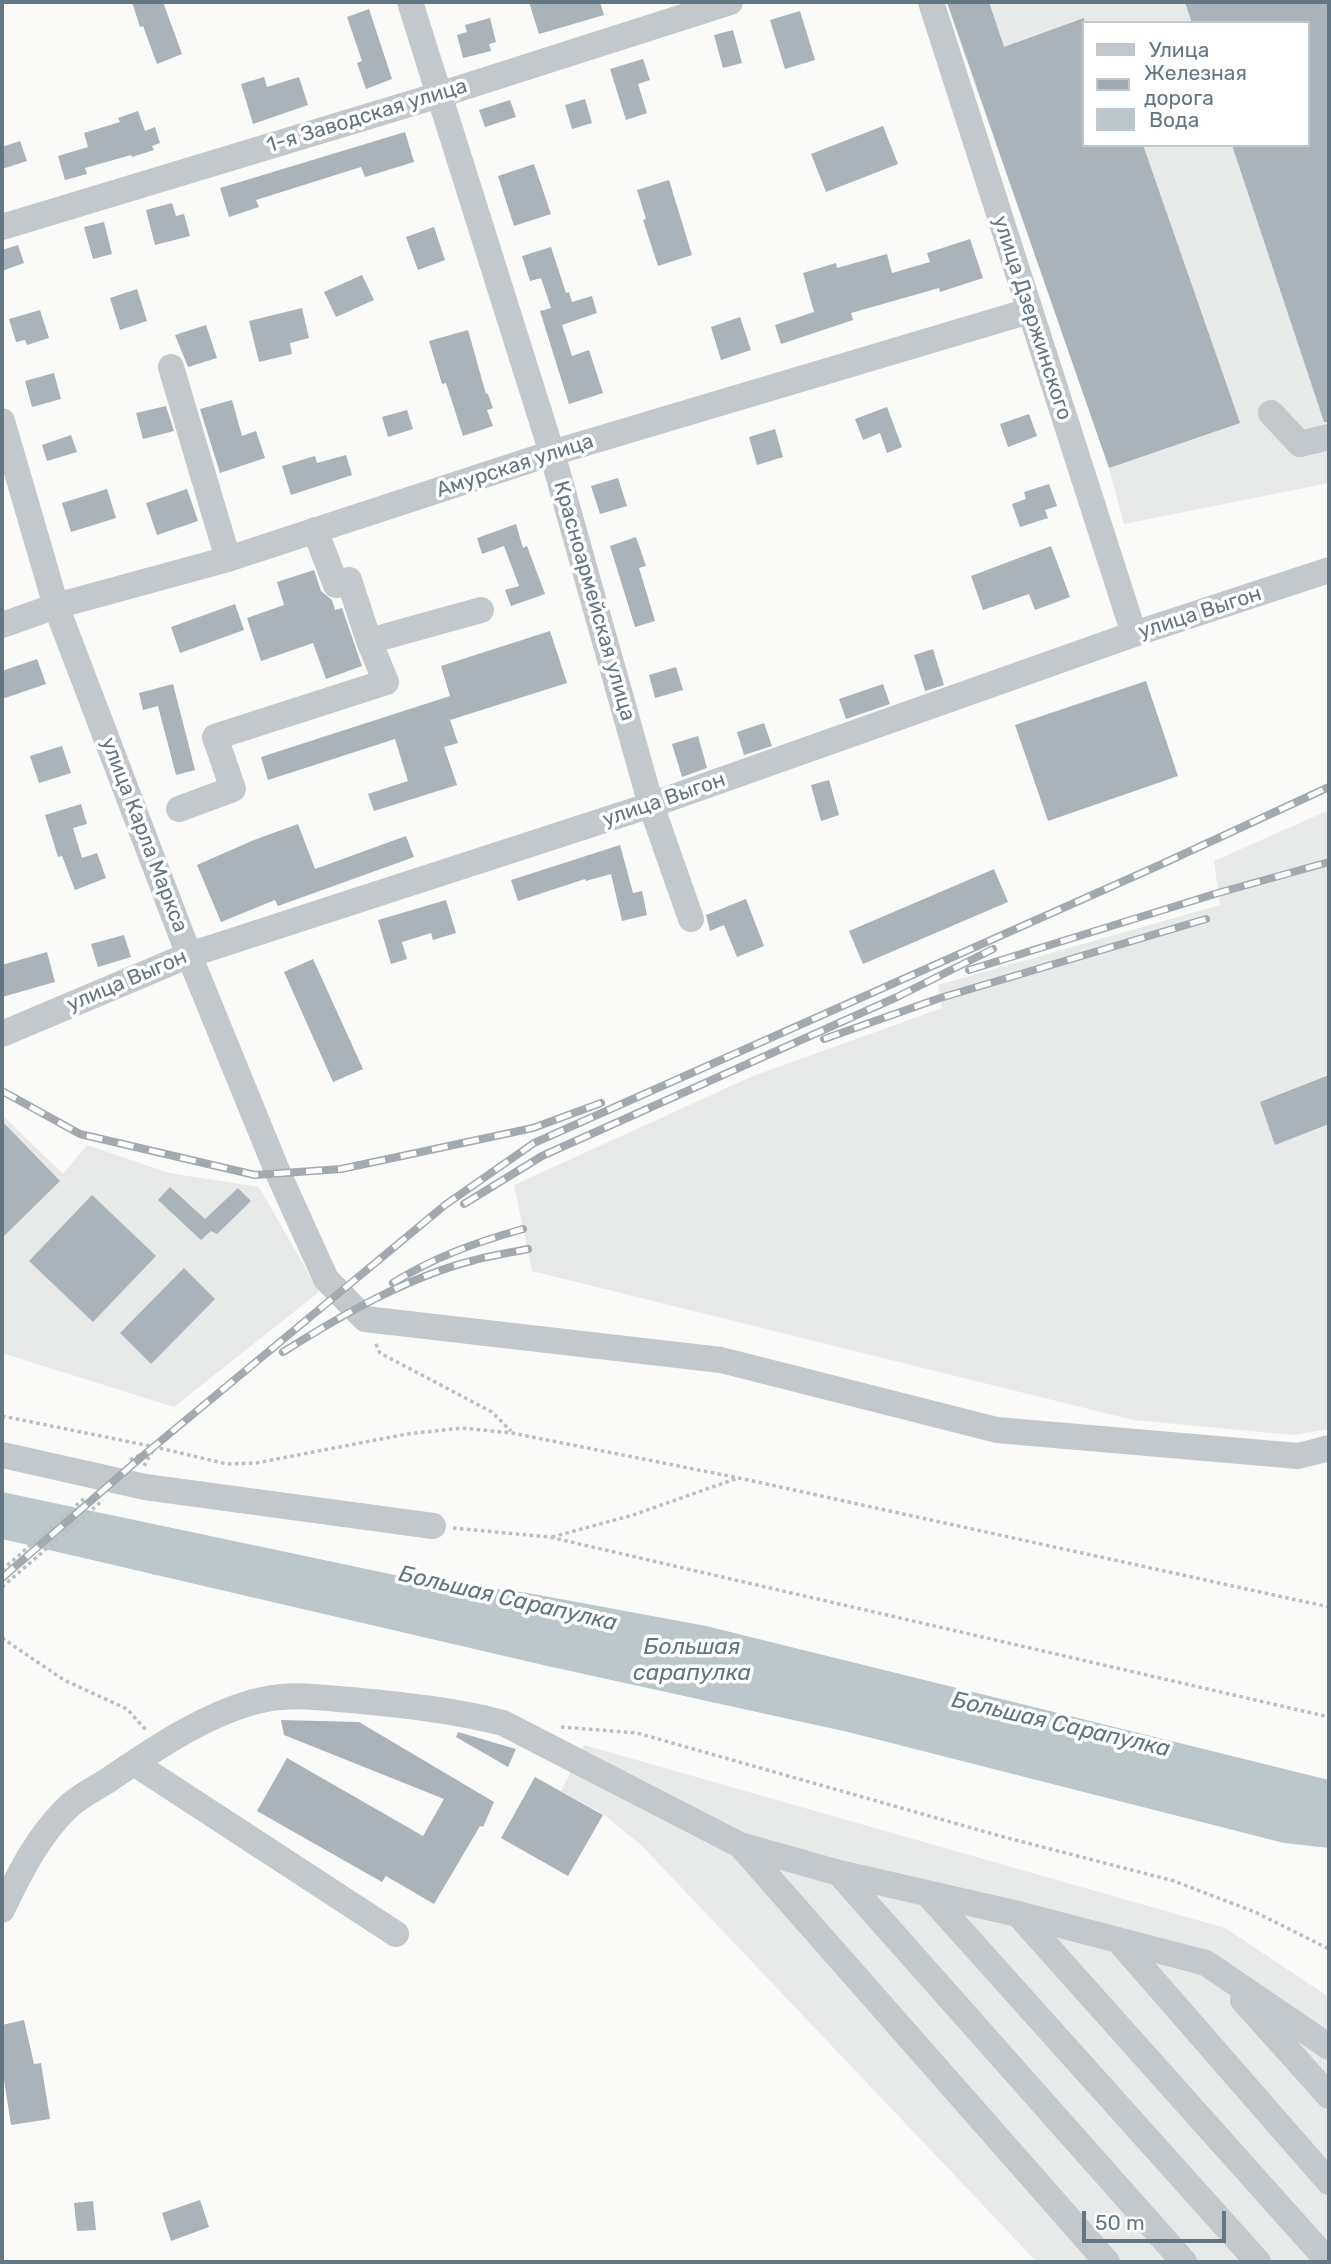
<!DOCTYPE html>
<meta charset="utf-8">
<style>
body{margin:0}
#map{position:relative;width:1331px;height:2264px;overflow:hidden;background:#fafaf8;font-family:Rubik,sans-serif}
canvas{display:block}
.frame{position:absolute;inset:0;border:4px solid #657683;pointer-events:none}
.legend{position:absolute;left:1082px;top:21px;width:228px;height:126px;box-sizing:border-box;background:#fff;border:2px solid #c1c8cd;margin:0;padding:9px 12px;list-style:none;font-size:21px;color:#657683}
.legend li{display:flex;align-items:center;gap:14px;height:35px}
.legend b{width:35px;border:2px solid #c1c8cd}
.scale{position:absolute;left:1082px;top:2211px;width:144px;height:32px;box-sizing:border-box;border:4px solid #657683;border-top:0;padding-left:9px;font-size:21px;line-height:24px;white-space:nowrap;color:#657683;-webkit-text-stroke:5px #fff;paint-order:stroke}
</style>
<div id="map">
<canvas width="1331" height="2264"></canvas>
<div class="frame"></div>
<ul class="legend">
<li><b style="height:9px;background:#c3c8cc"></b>Улица</li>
<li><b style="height:9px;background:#a2aab0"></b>Железная дорога</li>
<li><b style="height:19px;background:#bbc7cb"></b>Вода</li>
</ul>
<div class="scale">50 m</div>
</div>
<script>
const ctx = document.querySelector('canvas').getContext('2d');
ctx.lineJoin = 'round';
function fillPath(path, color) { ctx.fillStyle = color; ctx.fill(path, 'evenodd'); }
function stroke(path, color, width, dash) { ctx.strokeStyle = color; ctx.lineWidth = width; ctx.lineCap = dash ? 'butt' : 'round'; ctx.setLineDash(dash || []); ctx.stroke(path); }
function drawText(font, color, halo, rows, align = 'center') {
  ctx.font = font + ' Rubik,sans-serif'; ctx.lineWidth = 7; ctx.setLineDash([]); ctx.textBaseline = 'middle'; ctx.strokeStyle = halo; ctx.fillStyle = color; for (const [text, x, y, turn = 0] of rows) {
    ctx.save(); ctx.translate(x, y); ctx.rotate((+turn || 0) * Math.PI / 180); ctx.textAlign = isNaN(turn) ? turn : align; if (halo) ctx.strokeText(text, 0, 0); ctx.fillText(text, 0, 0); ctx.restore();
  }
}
const built = new Path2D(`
 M946,2H1329V483L1124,524L1109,468ZM1084,23H1308V145H1084Z
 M1329,810V1429L1293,1435L1133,1420L532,1271L514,1185L753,1076L942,1008L938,985L1220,905L1214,861Z
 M2,1115L63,1174L87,1145L169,1173L259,1187L319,1292L174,1407L2,1353Z
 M584,1745L1225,1928L1329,1997V2262H1037L642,1846L603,1814L561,1791Z`);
const water = new Path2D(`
 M2,1492L409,1578L528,1593L706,1626L1329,1780V1848L1284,1843L848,1732L543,1665L2,1539Z`);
const building = new Path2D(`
 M132,2H163L182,54L157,64L143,26L140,27Z
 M529,2H600L604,15L539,34Z
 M947,2H989L1004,47L1084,18V145H1143L1240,423L1109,468Z
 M1185,2H1329V422H1324L1232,145H1308V23H1192Z
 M369,9L392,79L366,89L357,63L362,61L347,17Z
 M800,11L815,60L785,69L770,20Z
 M490,18L496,42L489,44L491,51L463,58L457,35L467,32L465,25Z
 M733,30L742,63L723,68L714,35Z
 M643,59L650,80L638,84L647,113L626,120L610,69Z
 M264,77L267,87L299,77L308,105L253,124L241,84Z
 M585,99L592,123L572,129L565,105Z
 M510,100L516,117L485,127L479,110Z
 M138,111L145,131L155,127L160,143L152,146L154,150L132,157L131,155L85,168L87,174L65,180L58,156L88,147L84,133L120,122L118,118Z
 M883,126L898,164L826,192L811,154Z
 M405,132L414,162L365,177L361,167L256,200L259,207L229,217L220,188Z
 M20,141L27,161L2,169V147Z
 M534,164L551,214L514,226L498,176Z
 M669,180L692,255L658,266L643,220L646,219L637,190Z
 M172,203L176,216L184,214L190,236L155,245L146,210Z
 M104,222L112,254L93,259L84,227Z
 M434,227L445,260L418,270L406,237Z
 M970,239L983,278L940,292L939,288L851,313L853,320L781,344L775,325L814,312L803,273L836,263L837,268L887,254L892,273L930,262L927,253Z
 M18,245L24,263L2,271V250Z
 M551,247L566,293L569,292L572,302L592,296L597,313L562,325L572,356L589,350L603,393L569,404L540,311L551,308L541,278L530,281L522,256Z
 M362,275L374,300L336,317L324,292Z
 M137,289L147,321L120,330L110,298Z
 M302,308L309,338L290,343L292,354L259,362L249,321Z
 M40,310L49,338L27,345L25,340L16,342L9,319Z
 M740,317L751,350L721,360L711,327Z
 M206,325L217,358L188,367L175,335Z
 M468,330L486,394H488L493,408L487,410L493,426L463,436L446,383L442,384L429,341Z
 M54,373L61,399L32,407L25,381Z
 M232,400L242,436L256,431L265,458L220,473L200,409Z
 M166,406L174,431L143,439L136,413Z
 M887,407L902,447L887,453L880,433L863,440L855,419Z
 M407,410L413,429L388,437L382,417Z
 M1029,414L1037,436L1008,447L1000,424Z
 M775,429L783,457L757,465L749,437Z
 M71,435L77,452L47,461L42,445Z
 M346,455L352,475L291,495L282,466L315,456L317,463Z
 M618,478L627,506L600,514L591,486Z
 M1049,484L1057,506L1045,510L1048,518L1020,527L1012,504L1026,499L1024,492Z
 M107,489L116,518L71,532L62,503Z
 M187,489L198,521L157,535L146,503Z
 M516,524L523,548L527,546L545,594L511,606L505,590L519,586L504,546L482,554L477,538Z
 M636,537L646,566L639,568L655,621L635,627L610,546Z
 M1051,546L1070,597L1035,610L1029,594L983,610L971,576Z
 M314,570L321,591L332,600L335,610L342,608L362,666L326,679L313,643L261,661L247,618L284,605L277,582Z
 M235,604L244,630L180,653L171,627Z
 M550,631L567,683L450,720L458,743L444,747L457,785L374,811L368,794L408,781L395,739L268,780L261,757L450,696L441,666Z
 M933,649L944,685L925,691L914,655Z
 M37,659L46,684L2,699V671Z
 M676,667L683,690L655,698L649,675Z
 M1146,681L1178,776L1048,821L1015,725Z
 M173,684L195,770L176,775L158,706L143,710L139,693Z
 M883,684L890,704L846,719L839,699Z
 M764,723L772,746L744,755L737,732Z
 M698,736L707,768L682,777L672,744Z
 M62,746L71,773L39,783L30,756Z
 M829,780L839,815L821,821L811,785Z
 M81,804L87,824L73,828L82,858L97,853L106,878L75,890L62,856L58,857L45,815Z
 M298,824L315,869L406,836L414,857L278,906L275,900L221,922L197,865L254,840Z
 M620,845L633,893L642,891L647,915L622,921L611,874L586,881L585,879L518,901L511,880Z
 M994,869L1008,902L863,964L849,931Z
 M746,899L764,946L737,957L724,925L710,931L706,915Z
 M446,900L456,933L433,940L431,933L402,942L407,959L391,964L378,920Z
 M124,935L131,957L98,967L91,944Z
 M47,952L55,982L2,997V965Z
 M313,959L363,1069L333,1082L284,972Z
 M1329,1075V1124L1275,1145L1260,1102Z
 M2,1121L60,1181L2,1238Z
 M170,1187L205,1219L238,1188L251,1201L217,1234L211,1231L201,1240L158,1200Z
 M92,1195L156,1256L93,1322L29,1261Z
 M184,1268L215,1299L151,1364L120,1333Z
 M281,1720L359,1722L494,1802L483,1827L480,1826L434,1904L386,1876L382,1882L257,1811L287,1758L423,1836L444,1799L284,1735Z
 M458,1732L516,1749L508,1767L456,1737Z
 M535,1777L603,1815L568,1876L501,1838Z
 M24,2020L34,2064L41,2063L50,2119L11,2125L2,2067V2025Z
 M200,2200L209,2227L171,2241L162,2213Z
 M93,2201L96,2230L77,2231L74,2203Z`);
const path = new Path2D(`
 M376,1344L380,1353L492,1412L511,1431
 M2,1416L155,1447L227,1464L256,1463L407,1434L462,1428L512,1433L739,1478L1329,1607
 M130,1460L153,1448
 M144,1466L155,1447
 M453,1528L549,1537L1329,1717
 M552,1537L633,1515L738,1478
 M2,1570L86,1497
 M2,1587L103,1500
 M2,1638L64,1680L127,1709L146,1730
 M561,1727L637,1733L1000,1836L1174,1881L1255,1912L1329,1949`);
const minor = new Path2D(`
 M410,2L552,453L651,805L691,919
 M931,2L1134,634
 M2,227L439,95L730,2
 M171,367L228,559
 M1271,413L1300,444L1329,437
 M2,421L56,606L189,955L278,1173L326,1279L365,1319L721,1360L997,1430L1298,1456L1329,1448
 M315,530L336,585L349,580L369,641
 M2,625L56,606L228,559L552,453L1029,311
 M179,809L233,789L215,737L386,682L369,641L481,610
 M2,1034L189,955L651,805L1134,634L1329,570
 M2,1455L145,1487L433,1526
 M134,1763L396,1934
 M740,1845L839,1873L1018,1914L1206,1963L1329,2047
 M839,1873L1184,2262
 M927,1893L1258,2262
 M2,1910C19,1874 38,1836 67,1808C78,1797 94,1789 107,1781C154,1749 215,1707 272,1698C298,1694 325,1698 351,1700C403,1705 453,1710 503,1723L740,1845L1107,2262
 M1018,1914L1329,2262
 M1118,1940L1329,2182
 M1243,2000L1329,2096`);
const rail = new Path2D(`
 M969,970L1218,893L1329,862
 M824,1039L940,998L1206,919
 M2,1091L80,1134L255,1175L341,1169L533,1128L601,1103
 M464,1204L542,1156L897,997L993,949
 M393,1283C434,1257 477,1242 523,1229
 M283,1352C342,1315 407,1277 475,1260C492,1255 510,1253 528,1249
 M2,1578L139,1459L445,1205L534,1143L1162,864L1329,787`);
const streetNames = [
 ["1-я Заводская улица",367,116,-17],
 ["улица Дзержинского",1032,318,72],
 ["Амурская улица",515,466,-18],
 ["Красноармейская улица",594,601,74],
 ["улица Выгон",1200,613,-18],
 ["улица Выгон",664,800,-19],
 ["улица Карла Маркса",144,835,69],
 ["улица Выгон",127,981,-23]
];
const waterNames = [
 ["Большая Сарапулка",508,1599,13],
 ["Большая",692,1647],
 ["сарапулка",692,1673],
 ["Большая Сарапулка",1061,1725,13]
];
fillPath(built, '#e8e9e9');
fillPath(water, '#bbc7cb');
fillPath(building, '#aab3b9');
stroke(path, '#bbbfc2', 3.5, [3.5, 3.5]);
stroke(minor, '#c3c8cc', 26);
stroke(rail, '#a2aab0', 8);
stroke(rail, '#fff', 5, [16]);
drawText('21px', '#657683', '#fff', streetNames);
drawText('italic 23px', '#60757c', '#fff', waterNames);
</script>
